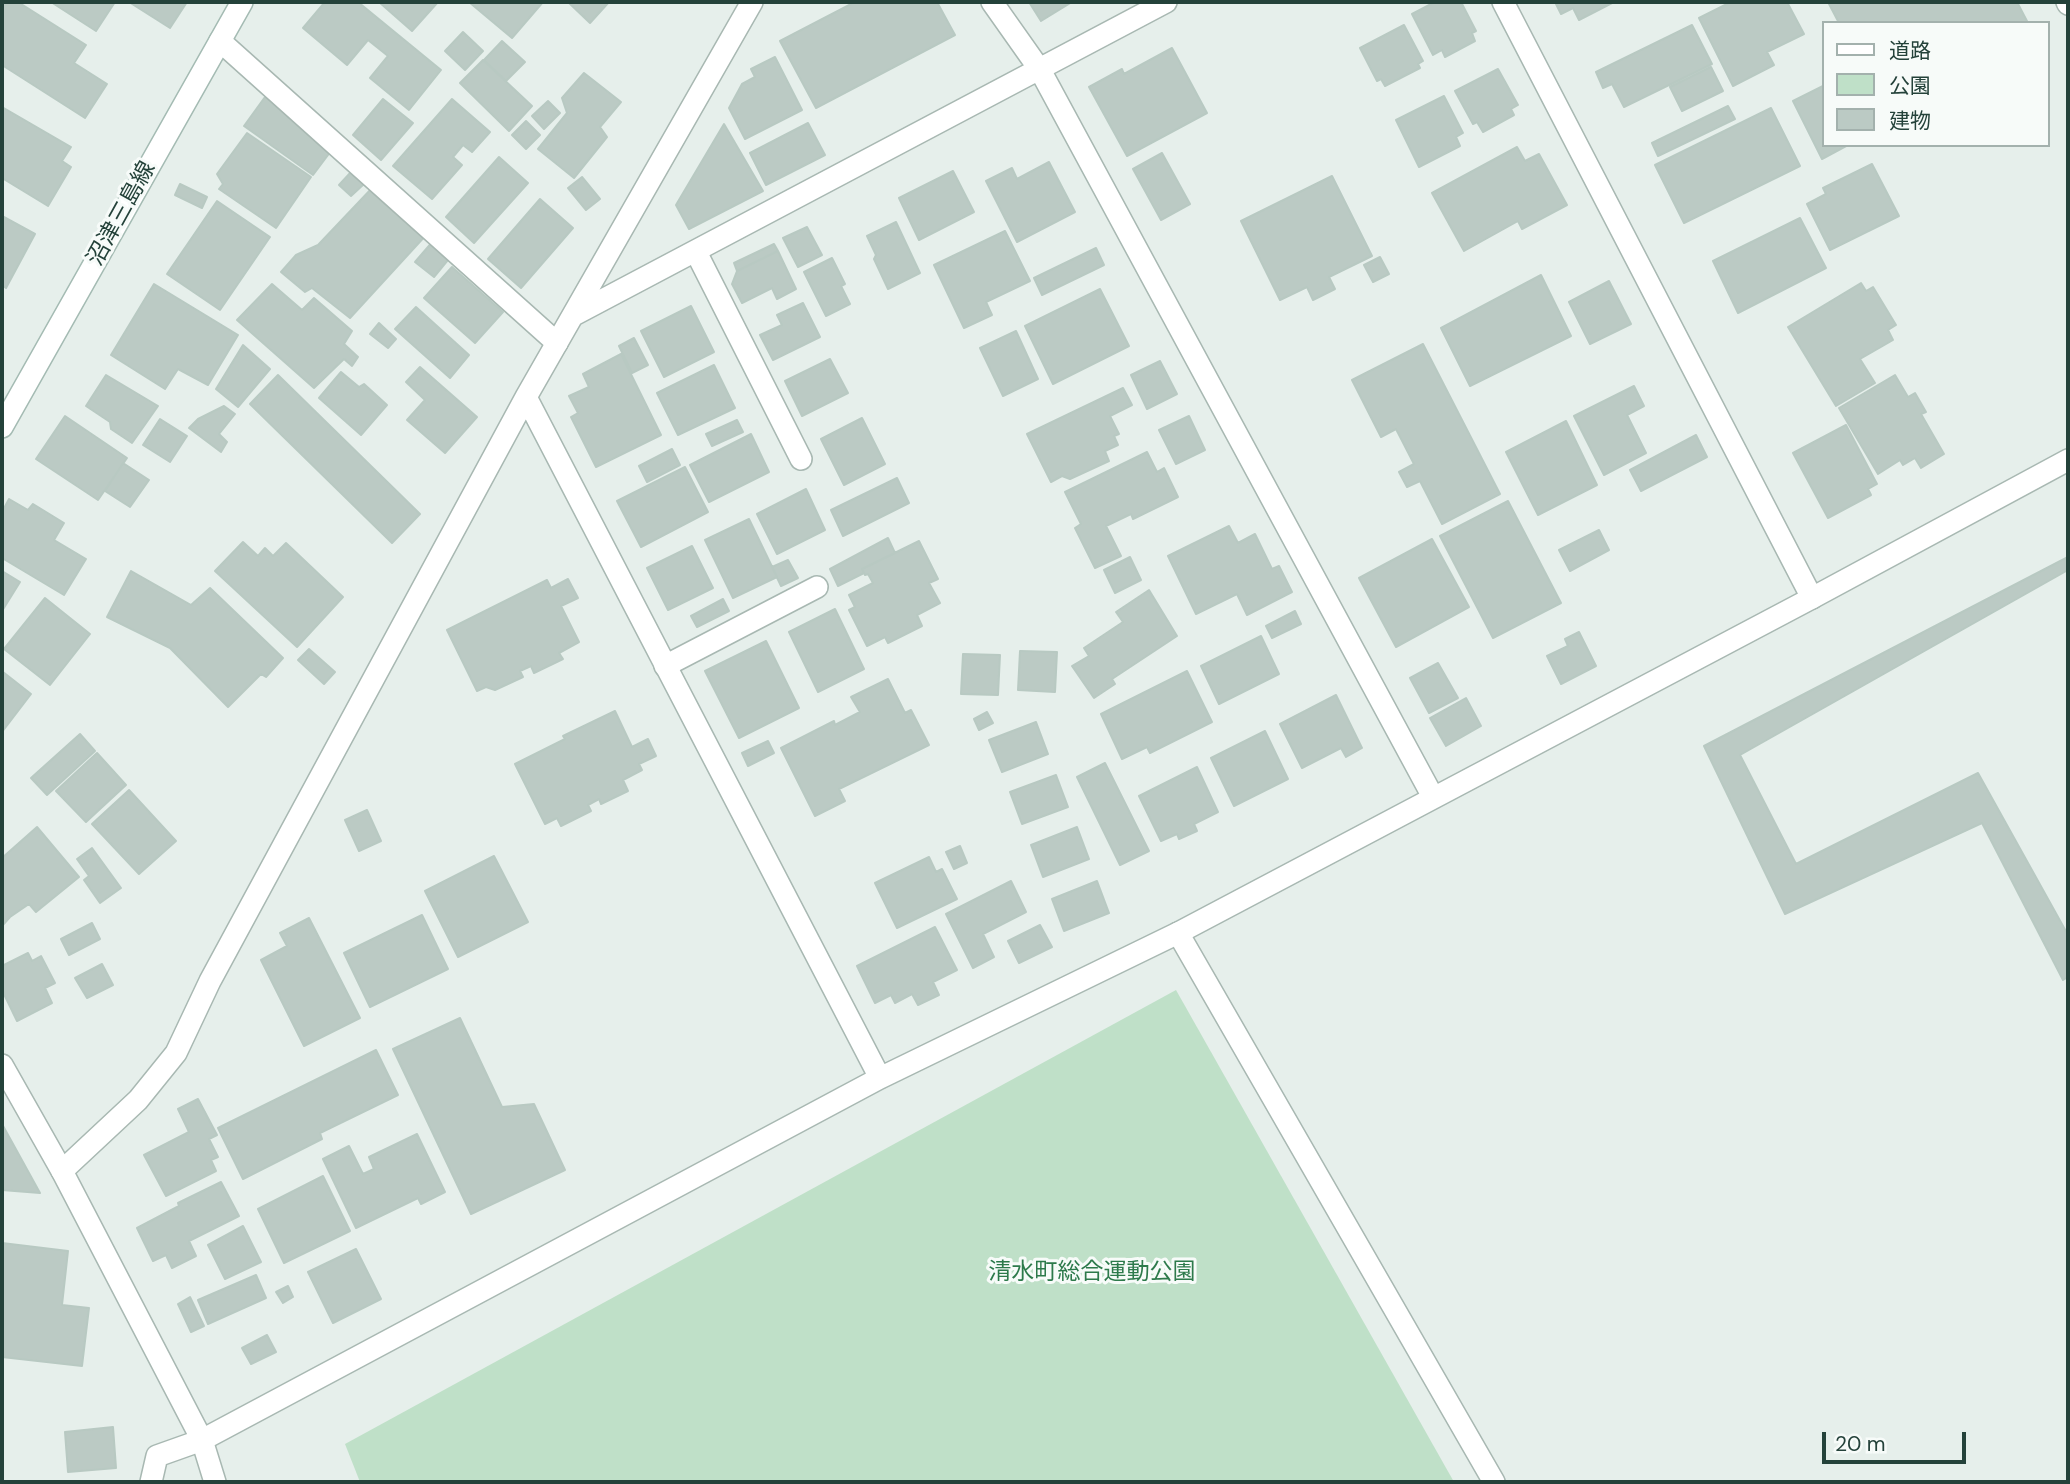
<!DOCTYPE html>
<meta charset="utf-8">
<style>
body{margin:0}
#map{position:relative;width:2070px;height:1484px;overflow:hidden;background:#e6efeb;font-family:"DM Sans","Noto Sans JP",sans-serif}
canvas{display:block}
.frame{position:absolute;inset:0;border:4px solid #24423a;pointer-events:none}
.legend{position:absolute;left:1822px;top:21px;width:228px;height:126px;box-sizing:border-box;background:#f7fbf9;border:2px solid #a3b1ad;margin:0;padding:9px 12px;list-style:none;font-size:21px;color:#24423a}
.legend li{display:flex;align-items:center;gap:14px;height:35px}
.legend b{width:35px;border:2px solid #a3b1ad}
.scale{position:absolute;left:1822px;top:1432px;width:144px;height:32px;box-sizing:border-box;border:4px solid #24423a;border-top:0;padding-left:9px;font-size:21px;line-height:24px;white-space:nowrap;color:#24423a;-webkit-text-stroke:5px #f7fbf9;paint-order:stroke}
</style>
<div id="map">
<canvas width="2070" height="1484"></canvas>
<div class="frame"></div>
<ul class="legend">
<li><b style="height:9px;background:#fff"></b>道路</li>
<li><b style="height:19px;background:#bfe0c8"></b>公園</li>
<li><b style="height:19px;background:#bbcac4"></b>建物</li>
</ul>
<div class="scale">20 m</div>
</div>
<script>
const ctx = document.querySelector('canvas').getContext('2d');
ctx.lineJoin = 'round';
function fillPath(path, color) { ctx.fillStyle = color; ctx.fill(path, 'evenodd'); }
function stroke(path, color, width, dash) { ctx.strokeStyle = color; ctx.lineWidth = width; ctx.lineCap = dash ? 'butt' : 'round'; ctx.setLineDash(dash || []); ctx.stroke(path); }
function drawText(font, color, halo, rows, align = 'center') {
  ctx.font = font + ' "DM Sans","Noto Sans JP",sans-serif'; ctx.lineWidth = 6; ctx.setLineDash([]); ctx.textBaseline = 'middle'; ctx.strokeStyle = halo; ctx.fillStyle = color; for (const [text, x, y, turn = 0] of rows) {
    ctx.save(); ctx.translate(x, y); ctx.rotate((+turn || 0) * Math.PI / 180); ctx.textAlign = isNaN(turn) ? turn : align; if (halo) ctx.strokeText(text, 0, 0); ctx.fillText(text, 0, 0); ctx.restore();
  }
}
const green = new Path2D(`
 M1176,990L1454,1482H360L345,1444Z`);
const building = new Path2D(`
 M2,2H18L86,45L74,63L107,84L85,118L2,65Z
 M51,2H115L96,31Z
 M129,2H187L170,28Z
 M325,2H358L441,70L409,110L370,78L388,56L368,40L347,65L303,28Z
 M379,2H438L412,31Z
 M469,2H543L512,38Z
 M568,2H609L590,23Z
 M855,2H937L955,35L816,108L780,41Z
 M1029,2H1072L1041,21Z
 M1435,2H1461L1476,31L1472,33L1475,41L1445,57L1442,50L1433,55L1412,14Z
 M1555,2H1614L1579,20L1573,8L1561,14Z
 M1731,2H1787L1804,34L1767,52L1774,65L1733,86L1699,18Z
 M1828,2H2017L2028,23H1839Z
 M1404,25L1423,61L1418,64L1420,68L1385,86L1381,79L1377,81L1360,48Z
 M1692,25L1712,64L1624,107L1612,84L1603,88L1596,72Z
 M463,32L483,51L465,70L445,51Z
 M502,41L525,62L506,81L484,60Z
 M1172,48L1207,113L1127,156L1089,87L1122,69L1124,74Z
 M775,57L802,110L745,139L729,108L742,84L755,77L751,69Z
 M483,60L532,106L509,131L460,83Z
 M1711,67L1723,91L1682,111L1670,87Z
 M1498,69L1518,105L1511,109L1514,115L1483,132L1477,122L1473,124L1455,91Z
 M584,73L621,102L600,127L607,137L574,178L538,149L567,113L562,98Z
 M1823,86V145H1848L1822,159L1793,101Z
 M1444,96L1463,133L1456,137L1460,146L1419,167L1396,120Z
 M265,97L334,147L313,175L244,126Z
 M383,99L413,123L381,160L353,135Z
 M452,99L490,132L472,152L463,145L453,157L462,165L432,199L393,166Z
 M548,101L560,113L544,129L532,116Z
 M1728,106L1735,119L1658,156L1652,143Z
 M2,107L71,147L62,161L71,167L48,206L2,178Z
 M1771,108L1800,166L1684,223L1655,165Z
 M526,121L540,135L526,149L512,135Z
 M808,123L825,155L766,185L750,153Z
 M724,124L763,191L689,229L676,205Z
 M247,133L311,177L276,228L219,189L223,184L217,174Z
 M1517,147L1525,161L1539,154L1567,205L1522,229L1518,221L1464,251L1432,193Z
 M1162,153L1190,204L1161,220L1133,169Z
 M499,157L528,183L474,243L446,217Z
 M1049,162L1075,212L1017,242L986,181L1012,168L1017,179Z
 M1872,164L1899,216L1830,250L1807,204L1826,194L1823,188Z
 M953,171L974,212L919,240L899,198Z
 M351,172L364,184L351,196L339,185Z
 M1332,176L1372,256L1329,277L1335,289L1313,300L1307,287L1280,300L1241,221Z
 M582,177L600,199L586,210L568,188Z
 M180,184L207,197L202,208L175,195Z
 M374,186L427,234L350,318L312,288L305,292L281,272L296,255L318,245Z
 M540,199L573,228L521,288L488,259Z
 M217,201L270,237L220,310L167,274Z
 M2,216L35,234L6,288L2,285Z
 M1800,218L1826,268L1738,313L1713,261Z
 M896,222L920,273L888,289L874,259L876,255L867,236Z
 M807,227L822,255L798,267L783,238Z
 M1005,231L1030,281L986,302L992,315L964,328L934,265Z
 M434,240L452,255L434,277L415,262Z
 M774,244L778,251L737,271L734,263Z
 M1096,248L1104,265L1042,295L1034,278Z
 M778,251L796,289L777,299L772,288L742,303L732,284L737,271Z
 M1380,257L1389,274L1373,282L1364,265Z
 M832,258L845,284L841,286L850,304L826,316L804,272Z
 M452,267L503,312L475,343L424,298Z
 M1541,275L1571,336L1470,386L1441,328Z
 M1609,281L1631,324L1590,344L1569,302Z
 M1861,283L1866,291L1873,287L1896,325L1888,330L1893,340L1860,359L1875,383L1836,406L1788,327Z
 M154,284L238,335L208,385L178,369L165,389L111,355Z
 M272,284L302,310L314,298L352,331L344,344L358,357L352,366L344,359L314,388L237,320Z
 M1100,289L1129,346L1053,384L1025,326Z
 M803,303L820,337L773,360L760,335L782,325L777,315Z
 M691,306L714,352L664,377L641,331Z
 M416,307L469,355L450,378L395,329Z
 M379,323L396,339L388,348L370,334Z
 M1016,331L1038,379L1003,396L980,348Z
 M634,338L648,365L632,373L619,346Z
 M1423,344L1500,494L1442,524L1420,481L1407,487L1399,472L1414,464L1396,429L1381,437L1352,380Z
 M243,345L270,369L238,407L216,389Z
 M621,354L661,435L596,467L571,417L578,413L569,396L589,387L583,374Z
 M830,359L848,393L802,416L785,381Z
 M1160,361L1177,394L1147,409L1131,375Z
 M714,365L735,408L678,435L657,393Z
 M420,367L477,417L445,453L407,420L425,400L406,382Z
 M341,372L359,387L364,384L387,405L361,435L319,398Z
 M106,375L158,406L132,443L111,429L110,422L86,406Z
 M278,375L420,514L392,543L250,404Z
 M1895,375L1908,397L1915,393L1926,412L1921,414L1944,454L1921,468L1915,458L1903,465L1900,460L1878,474L1839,408Z
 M1634,386L1644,406L1627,415L1646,453L1604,475L1574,416Z
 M1123,388L1132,405L1110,416L1119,434L1114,436L1118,445L1105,451L1109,461L1070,479L1062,476L1051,482L1027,434Z
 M224,406L235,414L219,434L227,442L221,452L189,428L198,419Z
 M65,416L127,458L98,500L36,459Z
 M1189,416L1205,450L1176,464L1159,430Z
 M862,418L885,464L844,485L821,439Z
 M160,419L187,436L170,462L143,445Z
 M737,420L743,432L712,446L706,434Z
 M1566,421L1597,485L1538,515L1506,452Z
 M1846,425L1877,484L1868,489L1871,495L1828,518L1793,453Z
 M751,434L769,472L709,502L690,465Z
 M1696,435L1707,457L1641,491L1630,470Z
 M672,449L680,465L647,482L639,466Z
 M1147,452L1157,472L1164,468L1178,497L1133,519L1131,514L1106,526L1121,556L1095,568L1075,528L1081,524L1065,492Z
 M123,463L149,480L130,507L105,491Z
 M685,467L708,512L641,547L617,501Z
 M897,478L909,503L843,536L831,510Z
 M806,489L825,530L777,554L757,514Z
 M9,499L28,510L33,504L64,523L54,540L86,559L64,595L2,558V512Z
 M1508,501L1561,603L1493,638L1440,536Z
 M749,519L777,577L733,598L705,540Z
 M1229,526L1238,543L1255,534L1272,569L1279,566L1292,592L1247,615L1237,594L1196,614L1168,556Z
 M1599,530L1609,550L1570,571L1559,550Z
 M888,538L895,553L862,569L864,573L838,586L830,569Z
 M1432,539L1469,607L1396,647L1359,578Z
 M919,541L938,579L929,583L940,603L917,615L922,626L888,643L885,637L867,646L849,610L855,607L849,595L873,583L868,574L865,575L862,569Z
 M243,542L258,556L265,548L273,556L286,543L343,597L297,647L215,571Z
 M692,546L713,588L668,610L647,568Z
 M1130,557L1141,580L1115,593L1104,570Z
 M2068,557V977L2063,980L1982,823L1785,914L1704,746Z
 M788,560L798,578L781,586L772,567Z
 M2068,570V935L1978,773L1796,864L1740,755Z
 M2,571L20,582L2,611Z
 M131,571L191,605L210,588L283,658L266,677L261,674L228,707L170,648L107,617Z
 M568,579L578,598L561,606L579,642L559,653L563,659L534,673L531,666L520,671L523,677L495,690L486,687L477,691L447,630L547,580L551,588Z
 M1149,590L1177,636L1112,679L1115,684L1094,698L1072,666L1089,656L1084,648L1123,622L1116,612Z
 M45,598L90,634L50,685L4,649Z
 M723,599L729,611L697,627L691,616Z
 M835,609L864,669L818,692L789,632Z
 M1295,611L1301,624L1272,638L1266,626Z
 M1579,632L1596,666L1561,684L1547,656L1568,646L1565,639Z
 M1261,636L1279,674L1219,704L1201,666Z
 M766,641L799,708L739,738L705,671Z
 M309,649L335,672L324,684L298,660Z
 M1020,651L1057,652L1055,692L1018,690Z
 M963,654L1000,655L998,695L961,694Z
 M1438,663L1458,698L1429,713L1410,678Z
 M1187,671L1212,722L1150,753L1147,747L1122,759L1101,714Z
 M3,672L31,694L2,732V674Z
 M888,679L905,713L911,710L929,745L839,789L845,801L815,816L781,748L834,721L835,725L860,712L851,697Z
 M1336,695L1362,748L1346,757L1341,748L1302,768L1280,724Z
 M1466,698L1481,726L1446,746L1430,718Z
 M615,711L632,747L648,739L656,756L639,764L642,770L623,780L628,791L601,804L599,799L588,805L591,811L561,826L557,818L545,824L515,764L565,739L563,736Z
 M987,712L993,723L979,730L974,719Z
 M1036,722L1048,754L1002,772L989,740Z
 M1265,731L1288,779L1234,806L1211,758Z
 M80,734L95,751L47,795L31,778Z
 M768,741L774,753L748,766L742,753Z
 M97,753L126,785L86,822L56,791Z
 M1105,763L1149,851L1120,865L1077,777Z
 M1197,767L1218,812L1194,824L1197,831L1179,839L1177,834L1161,841L1139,796Z
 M1056,775L1068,807L1022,824L1010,792Z
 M129,790L176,841L139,874L92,824Z
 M367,810L381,841L359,851L345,820Z
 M37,827L79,877L36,912L29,904L10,917L2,926V858Z
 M1077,827L1089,859L1043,877L1031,845Z
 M960,846L967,863L954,869L946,852Z
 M92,848L121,888L100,903L84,880L89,876L77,859Z
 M494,856L528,922L458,957L425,891Z
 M929,857L936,872L942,869L957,899L897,928L875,883Z
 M1011,881L1026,912L983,934L994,957L973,968L946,914Z
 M1097,881L1109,913L1064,931L1052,899Z
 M422,915L448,969L370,1007L344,953Z
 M309,918L360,1018L304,1046L261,960L287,946L280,933Z
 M92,923L100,939L69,955L61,939Z
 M1040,925L1052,947L1019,963L1008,941Z
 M935,927L957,970L933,982L939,995L918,1005L912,994L895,1003L891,995L875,1003L857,966Z
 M28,953L32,961L41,956L55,983L45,988L52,1003L17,1021L2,990V966Z
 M102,964L113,985L87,998L75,978Z
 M460,1018L502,1107L534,1104L565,1170L471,1214L393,1049Z
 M376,1050L398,1095L320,1133L322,1139L243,1179L218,1128Z
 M198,1099L217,1135L209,1139L218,1157L211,1160L216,1171L166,1196L144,1155L189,1132L178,1109Z
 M2,1124L40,1193L2,1190Z
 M417,1134L445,1192L421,1204L418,1198L356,1228L323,1159L349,1146L363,1174L374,1169L369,1157Z
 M323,1176L350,1231L284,1263L258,1209Z
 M221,1182L239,1216L189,1241L196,1256L172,1268L166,1255L153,1261L137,1228L179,1206L178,1203Z
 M243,1226L261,1262L225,1279L208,1245Z
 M2,1243L68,1251L62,1305L89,1308L82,1366L2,1357Z
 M356,1249L381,1299L333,1323L308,1272Z
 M256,1275L266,1298L208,1324L198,1300Z
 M288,1286L293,1297L283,1303L276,1292Z
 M190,1297L204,1326L191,1332L178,1304Z
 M267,1335L276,1352L251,1364L242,1348Z
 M113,1427L116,1468L68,1472L65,1432Z`);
const service = new Path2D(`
 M220,41L557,343
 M696,252L801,459
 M665,666L817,587`);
const minor = new Path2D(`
 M992,2L1040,70L1433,797
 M2067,2L2068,4
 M574,315L1166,2
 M526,397L880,1078
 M62,1171L138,1100L176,1053L210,981L526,397L752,2
 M151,1482L157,1456L202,1440L880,1078L1178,933L1812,598L2068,460`);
const tertiary = new Path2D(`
 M1503,2L1812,598
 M1178,933L1494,1482
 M2,1065L62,1171L202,1440L215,1482`);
const secondary = new Path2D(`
 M2,427L242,2`);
const streetNames = [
 ["沼津三島線",122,214,-61]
];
const parkNames = [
 ["清水町総合運動公園",1092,1273]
];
fillPath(green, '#bfe0c8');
fillPath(building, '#bbcac4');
stroke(building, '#b8c9c2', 2);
stroke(service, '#a8b8b2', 24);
stroke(minor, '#a8b8b2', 24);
stroke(tertiary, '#a8b8b2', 24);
stroke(secondary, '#a4bbb3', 24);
stroke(service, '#fff', 21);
stroke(minor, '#fff', 21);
stroke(tertiary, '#fff', 21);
stroke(secondary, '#fff', 21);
drawText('23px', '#24423a', '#f7fbf9', streetNames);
drawText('23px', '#2d7a4b', '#f7fbf9', parkNames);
</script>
